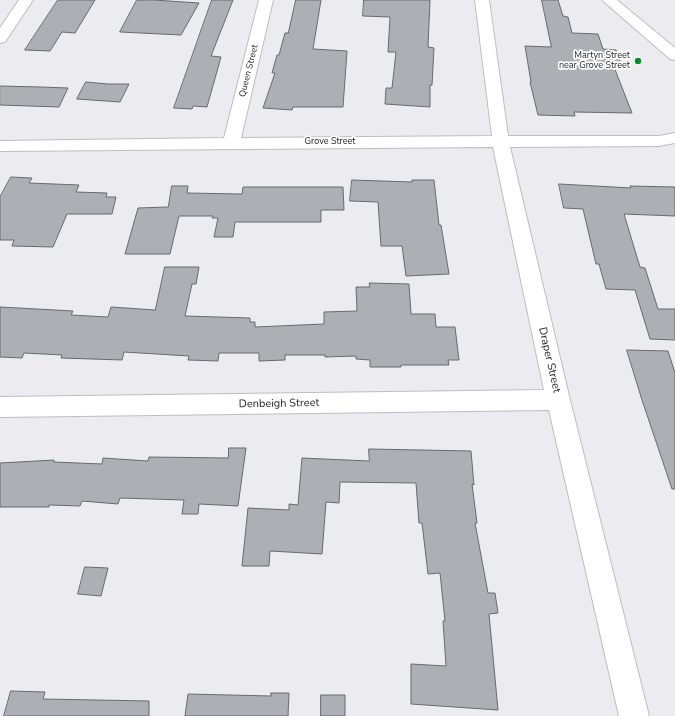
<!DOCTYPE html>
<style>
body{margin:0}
canvas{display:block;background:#ebebf0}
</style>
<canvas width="675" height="716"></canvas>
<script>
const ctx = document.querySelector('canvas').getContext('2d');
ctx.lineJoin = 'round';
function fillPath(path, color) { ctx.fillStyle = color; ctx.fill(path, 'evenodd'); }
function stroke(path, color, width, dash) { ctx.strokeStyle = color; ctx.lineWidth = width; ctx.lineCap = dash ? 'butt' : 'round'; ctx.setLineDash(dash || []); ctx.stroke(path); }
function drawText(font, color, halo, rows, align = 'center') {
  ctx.font = font + ' "Nunito Sans",sans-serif'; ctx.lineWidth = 3.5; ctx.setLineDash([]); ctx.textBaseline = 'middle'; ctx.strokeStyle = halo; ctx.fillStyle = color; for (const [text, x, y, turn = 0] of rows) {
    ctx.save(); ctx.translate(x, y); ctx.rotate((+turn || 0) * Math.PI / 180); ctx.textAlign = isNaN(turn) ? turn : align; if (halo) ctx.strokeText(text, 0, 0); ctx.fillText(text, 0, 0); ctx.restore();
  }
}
const building = new Path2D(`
 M58,0H95L75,33L62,32L50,51L25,50Z
 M137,0H154L199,3L181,35L120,32Z
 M212,0H233L211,56L221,57L207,107L193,106L192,109L174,108Z
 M296,0H321L313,49L347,51L343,107H293L292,110L263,108L275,73H272L277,55H279L285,33H288Z
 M364,0H430L428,47L434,48L432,85H430V107L385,104L386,88H392L396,52H388L390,17L363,16Z
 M542,0H558L563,16L568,17L572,33L598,34L603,49L616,50L622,67H614L632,113L574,112L575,116L538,115L530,82H531L525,46L551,47Z
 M86,82L108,84H129L120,102L77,99Z
 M0,86L41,87L68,88L59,107L0,105Z
 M11,177L32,178L29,183L79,185L76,192L107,193L106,197H116L112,214H67L53,247L12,246L14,240H0V197Z
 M352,180L412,182V180H434L439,225H441L449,274L406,276L402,246H381L378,202L350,201Z
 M559,184L631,188L630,186L675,187V216L624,214L640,267L645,268L658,309H675V340L650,339L635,290L606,289L599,264H596L583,209L564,208Z
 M172,186H188L187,193L242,194L243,187H343L344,210H321V222H235L233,237H214L218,218H212L213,216H179L170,254H125L138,208L168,207Z
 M165,267H199L196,284H192L185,316L250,318V322H255V327L324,324V312L357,311L356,287H370L369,283L409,284L411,314H435L436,327H455L459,360H448L449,365H401V367H370V360L356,359V356L325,357V355H285V360L259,361V353H219L218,361L188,360L189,356L124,352L122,360L61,358L62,355L24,353L22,358L0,357V307L73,311L71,315L108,317L111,307L155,310Z
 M627,350L668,351L675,373V489H672L642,400Z
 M229,448H246L238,506L199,504L198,514H182L184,500L120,498L118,504L82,501L80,506L49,505V507H0V463L54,460V462L102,464L103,458L148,461L149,457L228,458Z
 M369,449L471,451L474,485L472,484L477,523H475L488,593H495L498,613L489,614L498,710L411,704V664L446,666L443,621H445L440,573L428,574L422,523H419L416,483L340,482L339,503L326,502L322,554L270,551L269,566H242L248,508L289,510V504L298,505L302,458L369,461Z
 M85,567L108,568L101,596L78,594Z
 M11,691L45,692L43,699L149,701V716H4Z
 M271,693H289L288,716H185L188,694L271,696Z
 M321,695H345V716H321Z`);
const minor = new Path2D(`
 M19,0H33L5,42L0,43V28Z
 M259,0H273L241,138L492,136L475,0H489L508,136H659L675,133V143L659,146L510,147L570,400L649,716H619L549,410L0,417V397L544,390L493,147L0,151V141L224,138Z
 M602,0H617L675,48V60L670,59Z`);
const markers = [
 [638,61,4,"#039124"]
];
const farPoinames = [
 ["Martyn Street",630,56],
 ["near Grove Street",630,66]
];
const farStreetnames = [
 ["Queen Street",249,71,-76],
 ["Grove Street",330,142]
];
const streetNames = [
 ["Draper Street",549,360,77],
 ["Denbeigh Street",279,404,-1]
];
fillPath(building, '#acafb3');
stroke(building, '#676a6e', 1);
stroke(minor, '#bdbdc2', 2);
fillPath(minor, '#fff');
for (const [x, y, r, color] of markers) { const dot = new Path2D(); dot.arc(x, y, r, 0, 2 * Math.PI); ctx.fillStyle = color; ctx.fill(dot); stroke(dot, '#fff', 1.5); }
drawText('9px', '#1f1e20', '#fff', farPoinames, 'right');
drawText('9px', '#1f1e20', '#fff', farStreetnames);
drawText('11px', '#1f1e20', '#fff', streetNames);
</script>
